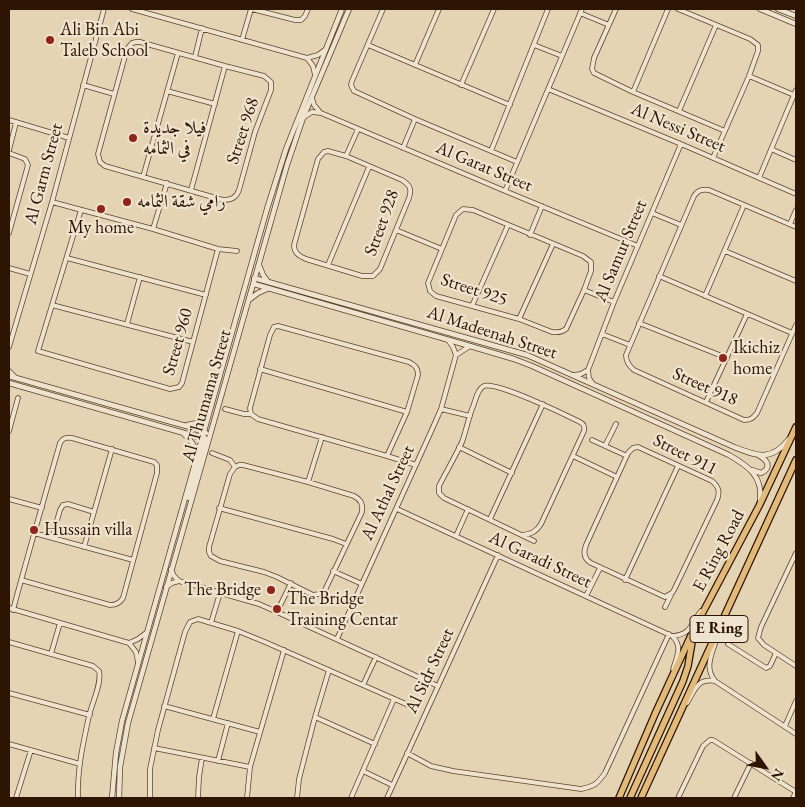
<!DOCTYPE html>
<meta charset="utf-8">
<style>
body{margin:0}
#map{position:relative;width:805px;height:807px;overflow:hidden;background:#e5d4b3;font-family:"EB Garamond",serif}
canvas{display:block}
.frame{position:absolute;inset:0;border:10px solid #2e1402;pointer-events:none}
.north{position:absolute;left:740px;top:742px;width:50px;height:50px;-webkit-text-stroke:4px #eee3ce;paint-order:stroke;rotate:122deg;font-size:14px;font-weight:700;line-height:20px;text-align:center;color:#2e1402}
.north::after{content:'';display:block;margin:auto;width:18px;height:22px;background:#2e1402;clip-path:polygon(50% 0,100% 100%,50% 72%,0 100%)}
</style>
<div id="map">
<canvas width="805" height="807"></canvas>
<div class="frame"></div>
<div class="north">N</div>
</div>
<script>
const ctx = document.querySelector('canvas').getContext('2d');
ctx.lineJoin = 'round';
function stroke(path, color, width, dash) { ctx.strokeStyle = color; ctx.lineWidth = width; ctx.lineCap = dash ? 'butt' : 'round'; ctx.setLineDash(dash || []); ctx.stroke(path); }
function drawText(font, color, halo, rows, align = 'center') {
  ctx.font = font + ' "EB Garamond",Amiri,serif'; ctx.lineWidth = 4.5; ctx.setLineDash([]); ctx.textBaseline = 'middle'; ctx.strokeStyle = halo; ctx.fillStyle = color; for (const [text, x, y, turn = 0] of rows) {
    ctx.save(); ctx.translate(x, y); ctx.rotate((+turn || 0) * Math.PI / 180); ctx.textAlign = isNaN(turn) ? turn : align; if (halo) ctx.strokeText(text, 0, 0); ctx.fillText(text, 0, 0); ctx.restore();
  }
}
const minor = new Path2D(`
 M132,9L307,58L318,55L326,49
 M252,9L295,20H301L305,16L308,9
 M383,9L352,81L351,85L354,91L415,119L517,162
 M616,9L594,58L592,69L594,73L633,92L725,131
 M678,9L750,39L758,45V51L749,76L713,158
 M580,13L609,25
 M242,40L251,9
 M136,42H140L225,66L264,76L271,82V90L255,132L239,190C236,198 231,200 223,200L105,166L100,162L98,154L127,49L132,43Z
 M368,45L510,105
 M534,45L562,56
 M195,57L202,28
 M307,58L313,66L315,75
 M415,65L439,9
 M749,76L794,95
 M83,85L114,94
 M461,85L494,9
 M548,89L681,144L796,194
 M167,91L215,104
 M633,92L668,9
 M312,98L314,105L319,111
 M679,111L716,25
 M304,117L312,112L321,113L505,191L638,246
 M9,120L69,138
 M403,148L415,119
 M771,149L796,160
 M9,150L16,123
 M328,151L346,156L402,180C410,185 412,189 409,198L380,269L373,276H362L306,259C299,256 294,253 294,245L318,159L324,152Z
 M491,151L548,9
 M9,153L25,159L28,165L9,233
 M346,156L358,129
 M143,177L178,53
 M759,178L796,90
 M191,190L225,66
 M505,191L582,9
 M52,202L153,229L218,249L237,251
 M463,209L473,210L583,256L591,262V271L584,290L566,329C562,332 558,333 552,332L519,319L436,296L430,291L428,283L456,215Z
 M81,210L38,351L170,389L179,387L182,383L218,249
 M652,213L681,225
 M790,224L796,210
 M796,227L709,190C702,189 698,190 694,196L626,355C626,362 629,366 634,370L744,420C751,420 753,418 757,413L796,325
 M153,229L167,183
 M396,230L442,249
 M530,235L542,206
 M725,251L796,281
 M67,258L206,295
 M328,265L369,167
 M9,268L30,274
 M659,276L792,333
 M584,290L614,302
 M705,296L744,205
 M52,305L193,342
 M472,306L508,225
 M519,319L553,244
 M639,323L727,358
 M127,324L140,277
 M602,334L630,345
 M9,347L52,202L104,9
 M456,355L470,346
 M260,369L407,412
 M9,371L16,378
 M574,375L581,374L588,370
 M593,384L589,378L588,370L614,302L681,144
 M706,402L747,314
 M225,409L244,414H251L258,419L387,456L416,465
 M441,409L470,416
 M251,414L250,408L270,335L274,327L278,326L409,362C415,365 418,368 418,375L407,412L387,456
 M9,431L18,398
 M592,440L627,456
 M605,446L616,424
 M459,447L512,473
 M638,447L712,481C719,487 720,492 717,500L674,590L672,593L665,597L591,563C584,559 583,553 586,545L628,453L633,448Z
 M212,453L230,460L235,467
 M573,456L617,477
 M239,465H243L308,482L354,496C361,500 363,504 362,512L325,590L319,594L313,595L277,577L264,572L220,561L211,556L209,552V547L230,474L235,467Z
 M308,482L322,437
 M9,499L42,508
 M219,508L333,539L346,544
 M397,509L672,636C683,646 677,656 673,669
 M490,519L543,404
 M34,533L133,560
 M522,535C531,534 536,532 541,524L584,431C585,426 584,424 580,422C566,415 496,381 484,386C477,389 475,403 472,409C468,420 466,431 462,442C455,457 446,472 439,486V493L444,498L534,541
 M456,536L468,509
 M52,538L60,510L63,505L68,504L94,512
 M84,547L112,449
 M796,553L761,627L758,638L764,645L796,666
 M171,569L174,576L179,581L259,604L277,612L438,686
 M333,571L362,584
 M625,580L678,466
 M166,587L172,583L179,581
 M586,596L600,568
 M665,607L671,595
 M9,608L129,643L136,652L138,662
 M13,610C28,554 44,499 60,443C63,438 66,437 72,438L154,462L157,465V473L123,598C120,603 116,605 110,605L21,580
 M277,612L291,583
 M211,623L220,593
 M672,636C691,635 691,624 701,611
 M337,639L434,425L441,409L456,355L453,347L448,340
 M716,640C712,655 704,667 715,681L796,734
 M9,642L93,666L99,671C102,683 92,703 89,716C83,743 77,771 78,798
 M129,643L138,639L146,633
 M728,644L766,668L770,666L776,653
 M51,654L60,623
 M363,685L376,657
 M9,693L90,715
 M687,703C695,690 697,678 715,681
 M164,706L260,732
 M315,717L375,744
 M213,719L238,631
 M785,726L796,701
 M9,744L80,764
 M154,748L250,767
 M407,753L431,766L453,771L581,789C595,786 597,784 605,773L669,634
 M218,761L228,723
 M363,771L392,785
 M16,798L31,750
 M150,798V769L158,730L185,632L190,622L198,619L238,631L265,642L415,708
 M198,798L199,777L202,758
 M247,798L250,767L284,650
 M297,798L299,779L315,717L329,670
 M351,798L394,699
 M387,798L498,555
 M678,798L703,746L710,740H713L796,792L793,798
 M734,798L751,763`);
const tertiary = new Path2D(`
 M760,9L796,24
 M778,9L796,16
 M259,265L263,275L268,282
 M254,278L527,355L734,447C757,456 771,462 789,439
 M254,284L470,346L514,359L532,366L729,455C748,466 763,476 760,500
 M250,299L258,293L267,289
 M9,376L186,426L206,433
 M9,383L205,439
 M187,425L197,423L208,413
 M184,434C191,440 195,445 197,454
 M752,470L761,473C772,468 768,460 758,455
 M189,498L205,438
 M112,798L116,753L122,721L267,209L286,149L342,9
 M119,798L120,767L128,723L287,165L303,118L349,9`);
const primary = new Path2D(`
 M619,798L655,714L694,629L759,506L796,427
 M630,798L683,681L688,666L693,636
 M641,798L796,460`);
const markers = [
 [50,40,5,"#8f2418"],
 [133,138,5,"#8f2418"],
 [127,202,5,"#8f2418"],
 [101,209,5,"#8f2418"],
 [723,358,5,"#8f2418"],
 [34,530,5,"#8f2418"],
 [271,590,5,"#8f2418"],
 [277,609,5,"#8f2418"]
];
const shields = [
 [719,629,58]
];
const shieldNames = [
 ["E Ring",719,629]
];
const poiNames = [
 ["Ali Bin Abi",60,30],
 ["Taleb School",60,51],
 ["فيلا جديدة",143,128],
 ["في الثمامه",143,149],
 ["رامي شقة الثمامه",137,202],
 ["My home",101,228,"center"],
 ["Ikichiz",733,348],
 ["home",733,369],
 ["Hussain villa",44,530],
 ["The Bridge",261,590,"right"],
 ["The Bridge",287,599],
 ["Training Centar",287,620]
];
const streetNames = [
 ["Al Nessi Street",678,128,23],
 ["Street 968",243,131,-72],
 ["Al Garat Street",484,167,23],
 ["Al Garm Street",44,174,-75],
 ["Street 928",382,223,-70],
 ["Al Samur Street",621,251,-67],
 ["Street 925",474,290,18],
 ["Al Madeenah Street",492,333,18],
 ["Street 960",178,342,-74],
 ["Street 918",705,387,24],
 ["Al Thumama Street",207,396,-74],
 ["Street 911",685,455,27],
 ["Al Athal Street",388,493,-65],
 ["E Ring Road",719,551,-62],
 ["Al Garadi Street",540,560,25],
 ["Al Sidr Street",430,671,-65]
];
stroke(minor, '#5c442e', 5.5);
stroke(tertiary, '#5c442e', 6);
stroke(primary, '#2e1402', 8);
stroke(minor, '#eee3ce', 4);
stroke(tertiary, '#eee3ce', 4.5);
stroke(primary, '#e2ba7a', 5.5);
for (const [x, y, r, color] of markers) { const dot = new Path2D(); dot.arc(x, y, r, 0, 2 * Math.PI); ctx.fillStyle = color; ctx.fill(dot); stroke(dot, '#eee3ce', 2); }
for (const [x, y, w] of shields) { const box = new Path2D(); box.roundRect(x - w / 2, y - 13.5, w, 27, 4); ctx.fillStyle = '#eee3ce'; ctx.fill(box); stroke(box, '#2e1402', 1); }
drawText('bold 16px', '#2e1402', null, shieldNames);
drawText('18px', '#2e1402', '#eee3ce', poiNames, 'left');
drawText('18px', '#2e1402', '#eee3ce', streetNames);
</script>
